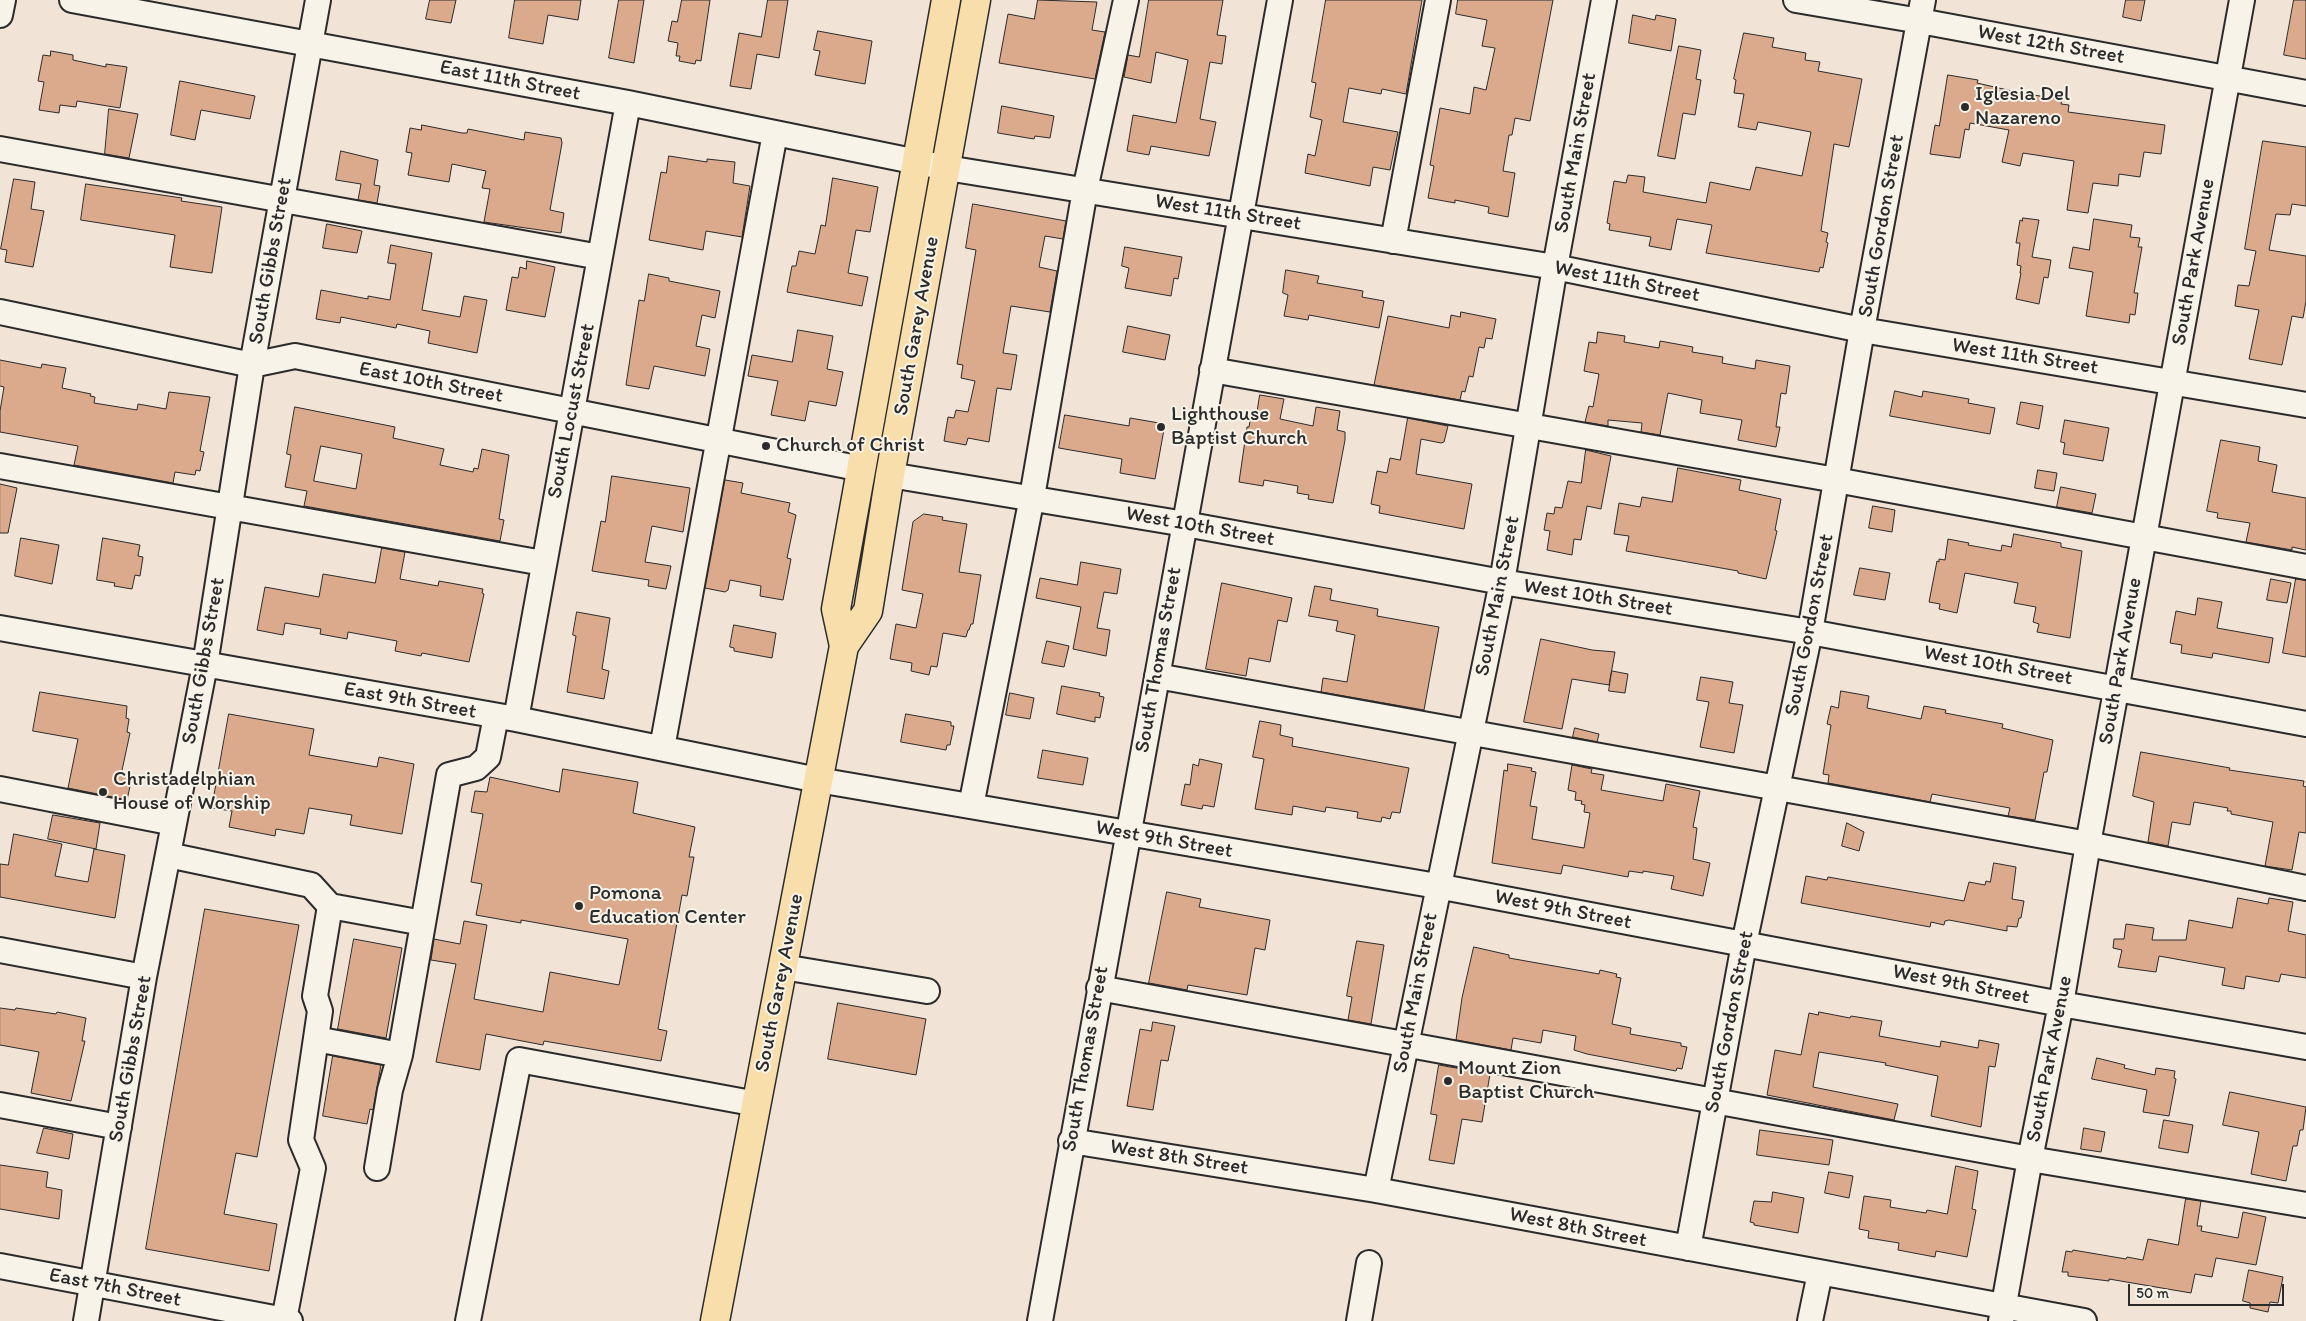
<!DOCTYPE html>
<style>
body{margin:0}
#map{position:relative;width:2306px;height:1321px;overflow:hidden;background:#f1e4d6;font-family:Itim,sans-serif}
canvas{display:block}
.scale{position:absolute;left:2128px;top:1284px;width:156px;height:22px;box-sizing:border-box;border:2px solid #2b2b2b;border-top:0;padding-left:6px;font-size:15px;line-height:18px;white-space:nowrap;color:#2b2b2b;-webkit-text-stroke:4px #f7f3e8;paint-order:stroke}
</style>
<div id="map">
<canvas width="2306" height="1321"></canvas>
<div class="scale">50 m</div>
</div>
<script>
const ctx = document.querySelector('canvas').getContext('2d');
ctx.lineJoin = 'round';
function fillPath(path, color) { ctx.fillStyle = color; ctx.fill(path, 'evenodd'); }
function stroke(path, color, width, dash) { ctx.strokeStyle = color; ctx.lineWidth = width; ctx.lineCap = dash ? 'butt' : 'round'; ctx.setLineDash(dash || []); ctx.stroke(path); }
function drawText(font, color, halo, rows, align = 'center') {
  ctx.font = font + ' Itim,sans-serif'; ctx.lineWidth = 4; ctx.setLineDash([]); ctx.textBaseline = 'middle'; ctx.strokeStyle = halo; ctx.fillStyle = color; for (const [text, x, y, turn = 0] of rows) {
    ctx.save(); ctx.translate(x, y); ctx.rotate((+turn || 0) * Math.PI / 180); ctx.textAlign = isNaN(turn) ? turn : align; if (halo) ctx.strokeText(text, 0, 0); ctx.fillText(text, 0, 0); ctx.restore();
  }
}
const building = new Path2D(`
 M430,0H456L451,23L426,19Z
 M515,0H581L578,20L548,15L543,44L509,38Z
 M619,0H644L634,63L609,58Z
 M682,0H710L701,61L696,60L695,64L679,61L680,56H676L678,43L668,41L672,21L677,22Z
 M768,0H788L779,58L757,54L751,89L730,86L739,33L761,37Z
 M1038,0L1097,2L1092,30L1105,32L1095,79L999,63L1008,14L1034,19Z
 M1149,0H1223L1217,35L1226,36L1222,64L1210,62L1200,119L1216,122L1209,156L1151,146L1149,155L1127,151L1133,115L1176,123L1188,60L1156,52L1151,83L1124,77L1128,55L1139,57Z
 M1326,0H1422L1406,94L1382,89L1381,94L1349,88L1343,122L1398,132L1390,170L1373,167L1370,186L1305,173L1308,154L1315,156L1322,120L1310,117L1316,83L1312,82Z
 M1458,0H1553L1530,121L1515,118L1512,135H1509L1503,171L1515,173L1508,217L1488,213L1489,207L1455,200V203L1428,198L1434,166L1430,165L1440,108L1470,114L1474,87L1486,90L1495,48L1482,46L1487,20L1456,14Z
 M2126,0H2145L2141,21L2123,17Z
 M2294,0H2306V59L2284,55Z
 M1633,15L1655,20L1656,15L1676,19L1671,51L1629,43Z
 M818,31L872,41L865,84L815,75L820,51L814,50Z
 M1744,33L1774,38L1772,47L1806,53L1805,60L1820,62L1818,71L1862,79L1849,147L1834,144L1821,231L1828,233L1826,242L1828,243L1823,268L1820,267L1819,272L1706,253L1712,225L1677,219L1671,250L1649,246L1651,237L1609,230L1610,224L1607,223L1614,181L1626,183L1628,175L1645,177L1643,192L1706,203L1710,182L1750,190L1756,167L1802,176L1811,132L1758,122L1756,130L1738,127L1744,94L1734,93L1736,80L1734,79Z
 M1679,46L1701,50L1696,79L1701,80L1695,115L1683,113L1675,159L1658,156Z
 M51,51L73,55V60L106,67V64L127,67L120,108L77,101L76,107L60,105L59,113L39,110L44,82L38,81L43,55L50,56Z
 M1948,75L1978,80L1977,83L2012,91L2062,100L2061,104L2069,105L2068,112L2165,125L2161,154L2144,152L2140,177L2119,174L2118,186L2093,183L2088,213L2067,210L2074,161L2023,153L2020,166L2002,162L2009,130L1970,123L1969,130L1965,129L1960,158L1930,154L1935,125L1939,126Z
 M180,81L255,96L250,119L201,110L195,140L171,135Z
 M1002,106L1054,116L1050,138L1035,136L1034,139L998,133Z
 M109,109L138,114L129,158L105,154Z
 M422,125L462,133H467L468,129L524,140L525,132L561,138L562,143L550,210L564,213L561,233L484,222L490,189L482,188L486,171L452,164L449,182L408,175L412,153L406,152L410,128L421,130Z
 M2263,141L2306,147V206L2292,204L2290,215L2276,214L2269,250L2306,256V301L2303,318L2292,316L2282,365L2249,359L2259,310L2235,306L2238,285L2249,286L2256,251L2245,249Z
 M341,151L378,160L374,185L380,186L377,203L358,200L361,184L336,180Z
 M669,156L707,162V159L735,162L733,183L750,186L742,237L706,231L703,250L649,240L661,172L666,173Z
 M833,178L878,187L870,232L856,230L848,273L868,277L862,306L787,292L792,266H796L799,251L815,254L821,225L825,226Z
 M14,179L35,182L31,209L44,211L33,267L5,262L7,250L1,249Z
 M86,184L182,198L181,201L222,207L212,273L170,267L175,235L81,220Z
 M973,204L1066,221L1063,239L1045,236L1039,267L1057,271L1050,312L1011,306L1003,353L1017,355L1011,390L997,388L989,442L968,438L966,445L944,441L948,417L954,418L956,410L968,412L975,381L961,378L963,365L957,364L976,250L966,248Z
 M2023,218L2039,220L2032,257L2051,260L2048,278L2044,277L2039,304L2016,299L2021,273H2020L2021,266L2017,265L2020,243H2016L2020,220L2022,221Z
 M2094,219L2132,225L2130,237L2140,238L2138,247H2142L2134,293H2138L2135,315L2130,314L2129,323L2086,316L2093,272L2069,268L2073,247L2089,250Z
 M327,224L362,231L357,253L323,248Z
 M391,245L432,253L422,310L460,317L464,296L487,300L477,353L428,343L430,331L397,324L396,328L341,317L340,323L316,319L321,290L368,299V296L390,300L396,264L388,263Z
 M1125,247L1182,257L1178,279L1174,278L1171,296L1125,288L1129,268L1122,266Z
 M527,261L555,267L545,317L506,310L512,277L518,278L520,267L526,269Z
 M1286,270L1319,276L1317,283L1363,291L1362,297L1384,301L1379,328L1309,315L1308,320L1284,316L1288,295L1283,293Z
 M649,274L669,278V281L720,291L715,318L702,315L696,346L710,349L705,376L654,366L649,389L626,385L639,300L644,301Z
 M1461,312L1496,319L1492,339L1486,338L1484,348L1479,347L1473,377L1469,376L1465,392L1462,391L1460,400L1374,385L1388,316L1449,328L1451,315L1460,317Z
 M1128,326L1170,335L1165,360L1123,352Z
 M798,330L833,336L827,369L843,372L836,406L809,401L805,421L771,415L778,381L748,376L752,355L792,362Z
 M1598,332L1625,336L1624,342L1659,348L1660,341L1693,347L1692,352L1723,357L1722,363L1755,369L1756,360L1790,366L1786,394L1781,393L1776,427H1780L1776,447L1738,440L1742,420L1700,413L1702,400L1668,393L1660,435L1641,432L1642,423L1608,420V426L1585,422L1589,406L1593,407L1599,374L1584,371L1589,342L1596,343Z
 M0,360L41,368L42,364L66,368L62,388L91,394L90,396L95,397L94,403L137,410L138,404L166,409L169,392L210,397L200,451L204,452L200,471L196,470L195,475L175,472L173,483L74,465L78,446L0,432V411L4,387L0,386Z
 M1895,391L1922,397L1923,391L1969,399L1968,403L1995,408L1990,434L1890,416Z
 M1260,395L1284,399L1280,419L1313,426L1316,407L1340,411L1337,430L1345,432V440L1333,503L1308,499L1309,495L1297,493L1298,486L1264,480L1263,486L1239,482L1247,427H1249L1251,415L1256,416Z
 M2021,402L2043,406L2039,429L2017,424Z
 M295,407L395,427L393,438L444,449L440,465L473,472L474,468L478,469L482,449L509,455L499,519L504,520L500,541L304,506L307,491L285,487L291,455L287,454ZM321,446L362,454L356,489L314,481Z
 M1065,415L1129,426L1130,418L1165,424L1155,479L1120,473L1122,459L1059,448Z
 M1408,418L1448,426L1444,442L1441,443L1421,439L1416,474L1472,484L1464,529L1379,513L1380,506L1371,504L1377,471L1387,473L1390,458L1400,460Z
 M2065,420L2109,428L2103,461L2063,454L2065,443L2061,442Z
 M2221,440L2260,447L2258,461L2277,465L2272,492L2306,498V550L2292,547V550L2246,542L2250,523L2217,518L2218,513L2207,511Z
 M1586,450L1611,456L1601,509L1587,506L1581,540L1574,539L1572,555L1547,550L1550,531L1544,530L1547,513L1554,514L1555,507L1562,508L1568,481L1581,483Z
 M1678,468L1741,480L1739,490L1781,499L1775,530L1777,531L1766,579L1738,573V571L1626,551L1629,536L1614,534L1619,503L1640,507L1642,497L1672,502Z
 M2038,470L2057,473L2054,491L2035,488Z
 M612,476L690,488L683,532L652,526L645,562L671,566L666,589L648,586L649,580L592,571L601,521L605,522Z
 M725,480L743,483L741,493L790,503L788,512L796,515L787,558L791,559L783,600L760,596L761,586L730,580L728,590L725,592L705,588Z
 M0,484L17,488L8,533H0Z
 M2061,487L2096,494L2092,513L2057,507Z
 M1873,506L1895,510L1892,532L1869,528Z
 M924,514L943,517L942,520L967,524L959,572L981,575L973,624H971L969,630H968L966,637L943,633L937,667L931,666L929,675L911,671L912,663L890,659L896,624L916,628L923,594L902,590L913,522Z
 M2014,534L2061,543V547L2082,551L2070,638L2037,632L2039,624L2033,622L2036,607L2014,603L2018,583L1965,573L1957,613L1939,609L1940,604L1929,602L1937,561L1939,562V559L1945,560L1948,539L1969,543L1968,545L2001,551L2002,545L2011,547Z
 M21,538L59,545L52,584L15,576Z
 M103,538L140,545L138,556L143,557L140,576L135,575L132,589L114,586L115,583L97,580Z
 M382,548L405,552L400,579L438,586L439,581L483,589L482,593L484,594L469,662L422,653L421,656L395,651L397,641L348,632L347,639L320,634L321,629L285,623L283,635L257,630L265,587L319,597L323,574L375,583Z
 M1081,562L1121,569L1117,594L1104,592L1097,628L1110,630L1106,656L1073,649L1081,607L1036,598L1040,578L1077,585Z
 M1860,568L1890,573L1885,600L1854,595Z
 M2271,579L2291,583L2287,603L2267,600Z
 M2296,579L2306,580V657L2283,653Z
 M1222,583L1292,598L1287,622L1278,620L1270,662L1249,658L1246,676L1206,669Z
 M1315,586L1332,589L1330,600L1378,609L1377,616L1439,627L1424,710L1321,692L1323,678L1347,682L1355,635L1336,631L1338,621L1309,616Z
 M2198,598L2222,602L2217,628L2273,638L2269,663L2213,653L2212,658L2181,653L2182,645L2170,643L2176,611L2195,615Z
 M577,612L610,618L602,669L609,671L604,699L567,692L576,636L573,635Z
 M734,625L776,633L772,658L734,651V648L730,647Z
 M1541,639L1592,650L1615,652L1609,685L1572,679L1562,729L1524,722Z
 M1047,641L1069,646L1064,667L1042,663Z
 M1612,671L1628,674L1625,693L1609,691Z
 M1701,677L1733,682L1729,703L1743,705L1734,753L1700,747L1709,702L1697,700Z
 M1062,686L1100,693L1099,696L1104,697L1100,718L1095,717V722L1057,714Z
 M1841,691L1869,696L1867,708L1921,719L1924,706L1946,710L1945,713L2003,724L2002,728L2053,740L2047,772H2044L2035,820L2008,816L2010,808L1932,794L1930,802L1828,783L1829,775L1823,774L1831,725L1827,724L1831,706L1838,708Z
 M40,692L127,706L126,718L129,719L127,732L130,733L121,775L132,777L127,800L68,788L78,739L33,731Z
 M1010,693L1034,698L1030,719L1006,715Z
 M229,714L314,729L309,755L377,767L379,757L414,764L402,834L350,825L352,815L309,808L304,834L276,829L275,836L229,827L232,811L212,808Z
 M906,714L951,722V726H954L950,745H947L946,750L901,742Z
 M1260,721L1281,725L1280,735L1293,738L1292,746L1409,768L1400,813L1392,812L1390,819L1382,817L1381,822L1357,818L1358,812L1326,807L1325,812L1293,806L1292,815L1255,809L1264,759L1253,757Z
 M1575,728L1599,734L1597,742L1573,737Z
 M1043,750L1088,758L1083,785L1038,778Z
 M2141,752L2230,768L2229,770L2304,781L2303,786L2306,787V833L2299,832L2292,870L2265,866L2273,822L2231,814V811H2227L2228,808L2194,802L2190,825L2172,822L2168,846L2148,842L2154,802L2133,796Z
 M1200,759L1222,764L1214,807L1203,805L1202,809L1181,805L1185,784L1190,785L1193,764L1198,766Z
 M1508,764L1532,768L1531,771L1536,772L1530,806L1537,807L1532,839L1584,848L1590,813L1584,812L1585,805L1581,804L1582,801L1575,800L1576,792L1568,790L1572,765L1592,769L1591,773L1604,775L1601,790L1663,801L1666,784L1700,791L1693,827L1697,828L1693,859L1710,863L1703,896L1671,889L1674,876L1643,871V873L1629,871L1628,877L1563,865L1561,874L1492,863L1504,770L1507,771Z
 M563,769L638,782L633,813L695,827L689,857H694L687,896L682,895L658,1029L667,1031L661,1061L544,1041L543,1045L486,1034L480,1070L436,1062L456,964L431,960L434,939L460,944L464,921L487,925L474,999L543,1012L550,972L619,985L628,939L521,920V923L476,915L482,884L471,882L483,814L471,812L475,791L487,792L490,777L559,792Z
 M53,815L100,823L96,849L48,839Z
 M1847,823L1864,832L1859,851L1842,846Z
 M14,834L62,844L55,876L88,882L94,849L125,855L115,918L0,897V864L8,865Z
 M1994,863L2016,867L2012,899L2024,901L2021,918H2019L2017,927L2007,926V931L1949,920L1945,921L1944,925L1931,922L1930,927L1801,903L1806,876L1827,880L1828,877L1964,901L1969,882L1985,885L1986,881L1990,882Z
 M1167,892L1201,899L1199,907L1270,920L1265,950L1255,948L1247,995L1188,985L1187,990L1149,983Z
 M2238,898L2268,904L2269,898L2293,902L2288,931L2306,935V978L2281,974L2279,982L2246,976L2244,989L2222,985L2225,968L2159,956L2156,972L2118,967L2122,950L2113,948L2114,939H2124L2126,924L2154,928L2152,940H2186L2189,920L2232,928Z
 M205,909L299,925L257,1157L236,1153L224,1214L277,1224L269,1271L146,1249Z
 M354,939L402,948L386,1038L338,1029Z
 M1357,941L1384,945L1371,1024L1348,1020L1352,997L1347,996Z
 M1474,947L1509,955V958L1588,972L1599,974L1600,970L1617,974L1616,977L1621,978L1612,1024L1631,1028L1630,1034L1681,1043V1046L1687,1047L1682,1069L1677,1068L1676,1071L1587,1054L1574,1050L1576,1036L1543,1030L1541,1043L1513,1038L1511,1050L1456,1040L1462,998Z
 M838,1003L926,1019L916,1075L828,1059Z
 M0,1008L15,1010L16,1008L56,1014L57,1012L86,1018L82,1041H85L71,1101L31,1093L39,1052L0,1045Z
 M1819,1012L1850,1018L1851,1016L1882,1021L1879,1036L1940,1047L1941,1041L1978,1048L1979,1040L1999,1044L1995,1067L1989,1066L1981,1127L1931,1116L1938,1076L1885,1065L1886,1063L1819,1052L1813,1087L1898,1104L1894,1120L1767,1095L1775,1050L1801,1055L1809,1013L1818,1015Z
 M1153,1022L1175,1026L1168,1061L1161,1060L1153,1110L1127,1106L1140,1029L1151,1031Z
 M333,1056L381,1065L373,1110L370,1109L367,1124L323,1116Z
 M2097,1058L2125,1065L2124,1068L2155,1075L2156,1068L2175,1071L2174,1078L2176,1079L2169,1116L2143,1112L2147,1090L2092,1079Z
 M1439,1065L1490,1074L1482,1122L1462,1119L1454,1164L1429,1160L1437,1115L1431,1114Z
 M2230,1092L2306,1107L2303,1130H2300L2297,1146H2293L2286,1181L2251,1174L2259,1132L2223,1125Z
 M2164,1120L2193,1125L2188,1153L2159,1148Z
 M44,1128L73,1134L69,1159L37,1153Z
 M2084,1128L2105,1132L2101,1152L2081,1149Z
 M1760,1130L1833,1140L1829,1165L1757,1155Z
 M0,1165L48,1172L46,1187L62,1190L59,1219L0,1209Z
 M1956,1166L1978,1171L1972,1209L1976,1210L1967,1257L1936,1251L1935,1257L1898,1250L1899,1243L1868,1238L1869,1231L1859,1229L1864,1196L1891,1200L1890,1207L1926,1213L1927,1210L1947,1214Z
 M1829,1172L1853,1176L1849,1198L1825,1193Z
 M1773,1192L1804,1198L1798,1233L1754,1225V1223L1750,1222L1754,1201L1771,1202Z
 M2186,1199L2201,1201L2197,1226H2202L2201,1231L2238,1238L2243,1212L2266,1217L2256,1265L2216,1258L2212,1277L2195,1274L2191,1293L2109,1279V1281L2068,1276V1272H2062L2066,1251L2072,1252L2073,1250L2126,1259L2127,1257L2143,1260L2148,1239L2178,1245Z
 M2249,1270L2283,1277L2278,1303L2270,1302L2268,1312L2250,1308V1303L2243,1301Z`);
const minor = new Path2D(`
 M72,0L628,103L947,168L1555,267L1862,330L2306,405
 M1796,0L1920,21L2306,93
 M0,15L3,0
 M0,149L600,257
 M1393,241L1438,0
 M0,312L252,365L295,356L862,469
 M1212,370L1836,480L2306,567
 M0,466L543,563
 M890,475L1185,524L1502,582L1810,632L2306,724
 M0,628L516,719L818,780L1437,886L2061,1004L2306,1047
 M1157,676L2088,844L2306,888
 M516,719L628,103
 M662,748L775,133
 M0,789L174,823
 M971,806L1032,497L1085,190L1126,0
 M168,855L311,885L330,906L423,923
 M0,950L144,977
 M783,967L927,991
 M1099,988L2030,1159L2306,1205
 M316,1039L400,1055
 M0,1105L119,1127
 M1071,1141L1376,1190L2084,1321
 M377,1168L390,1090L400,1055L449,775L476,768L488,757L496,716
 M1376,1190L1502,582L1555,267L1604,0
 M1688,1248L1744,944L1810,632L1862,330L1923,0
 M0,1266L290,1321
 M284,1320L313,1168L301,1140L320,1011L315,996L330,906
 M86,1321L144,977L205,665L252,365L318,0
 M468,1321L519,1060L757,1104
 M1040,1321L1280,0
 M1359,1321L1369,1263
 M1810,1321L1820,1273
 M2001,1321L2030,1159L2061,1004L2088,844L2242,0`);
const major = new Path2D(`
 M844,646L836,609L946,0
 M715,1321L844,646L868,611L890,475L976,0`);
const markers = [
 [1965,107,5,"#2b2b2b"],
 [1161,427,5,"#2b2b2b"],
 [766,446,5,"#2b2b2b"],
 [103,792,5,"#2b2b2b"],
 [579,906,5,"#2b2b2b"],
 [1448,1081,5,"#2b2b2b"]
];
const streetNames = [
 ["West 12th Street",2051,45,10],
 ["East 11th Street",510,81,11],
 ["South Main Street",1576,153,-80],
 ["West 11th Street",1228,213,9],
 ["South Gordon Street",1882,226,-80],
 ["South Gibbs Street",271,261,-80],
 ["South Park Avenue",2194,262,-80],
 ["West 11th Street",1627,282,11],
 ["South Garey Avenue",917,326,-80],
 ["West 11th Street",2025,357,9],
 ["East 10th Street",431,383,11],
 ["South Locust Street",572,411,-79],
 ["West 10th Street",1200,527,10],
 ["South Main Street",1498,596,-79],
 ["West 10th Street",1598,598,9],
 ["South Gordon Street",1810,625,-79],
 ["South Thomas Street",1159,660,-80],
 ["South Gibbs Street",204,661,-80],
 ["South Park Avenue",2121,661,-80],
 ["West 10th Street",1998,666,10],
 ["East 9th Street",410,701,10],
 ["West 9th Street",1164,840,10],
 ["West 9th Street",1563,910,11],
 ["South Garey Avenue",780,983,-79],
 ["West 9th Street",1961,985,11],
 ["South Main Street",1416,993,-79],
 ["South Gordon Street",1730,1022,-79],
 ["South Gibbs Street",131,1059,-80],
 ["South Thomas Street",1086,1059,-80],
 ["South Park Avenue",2050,1059,-79],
 ["West 8th Street",1179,1158,9],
 ["West 8th Street",1578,1228,11],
 ["East 7th Street",115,1288,11]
];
const poiNames = [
 ["Iglesia Del",1975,95],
 ["Nazareno",1975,119],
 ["Lighthouse",1171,415],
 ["Baptist Church",1171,439],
 ["Church of Christ",776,446],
 ["Christadelphian",113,780],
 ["House of Worship",113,804],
 ["Pomona",589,894],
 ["Education Center",589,918],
 ["Mount Zion",1458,1069],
 ["Baptist Church",1458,1093]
];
fillPath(building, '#dbaa8d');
stroke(building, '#2b2b2b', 1);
stroke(minor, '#2b2b2b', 28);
stroke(major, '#2b2b2b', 31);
stroke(minor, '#f7f3e8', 24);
stroke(major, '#f8deab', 28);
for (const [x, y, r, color] of markers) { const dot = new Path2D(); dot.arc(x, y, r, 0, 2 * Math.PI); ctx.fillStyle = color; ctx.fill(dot); stroke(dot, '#f7f3e8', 2); }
drawText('21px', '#2b2b2b', '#f7f3e8', streetNames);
drawText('21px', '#2b2b2b', '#f7f3e8', poiNames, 'left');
</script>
